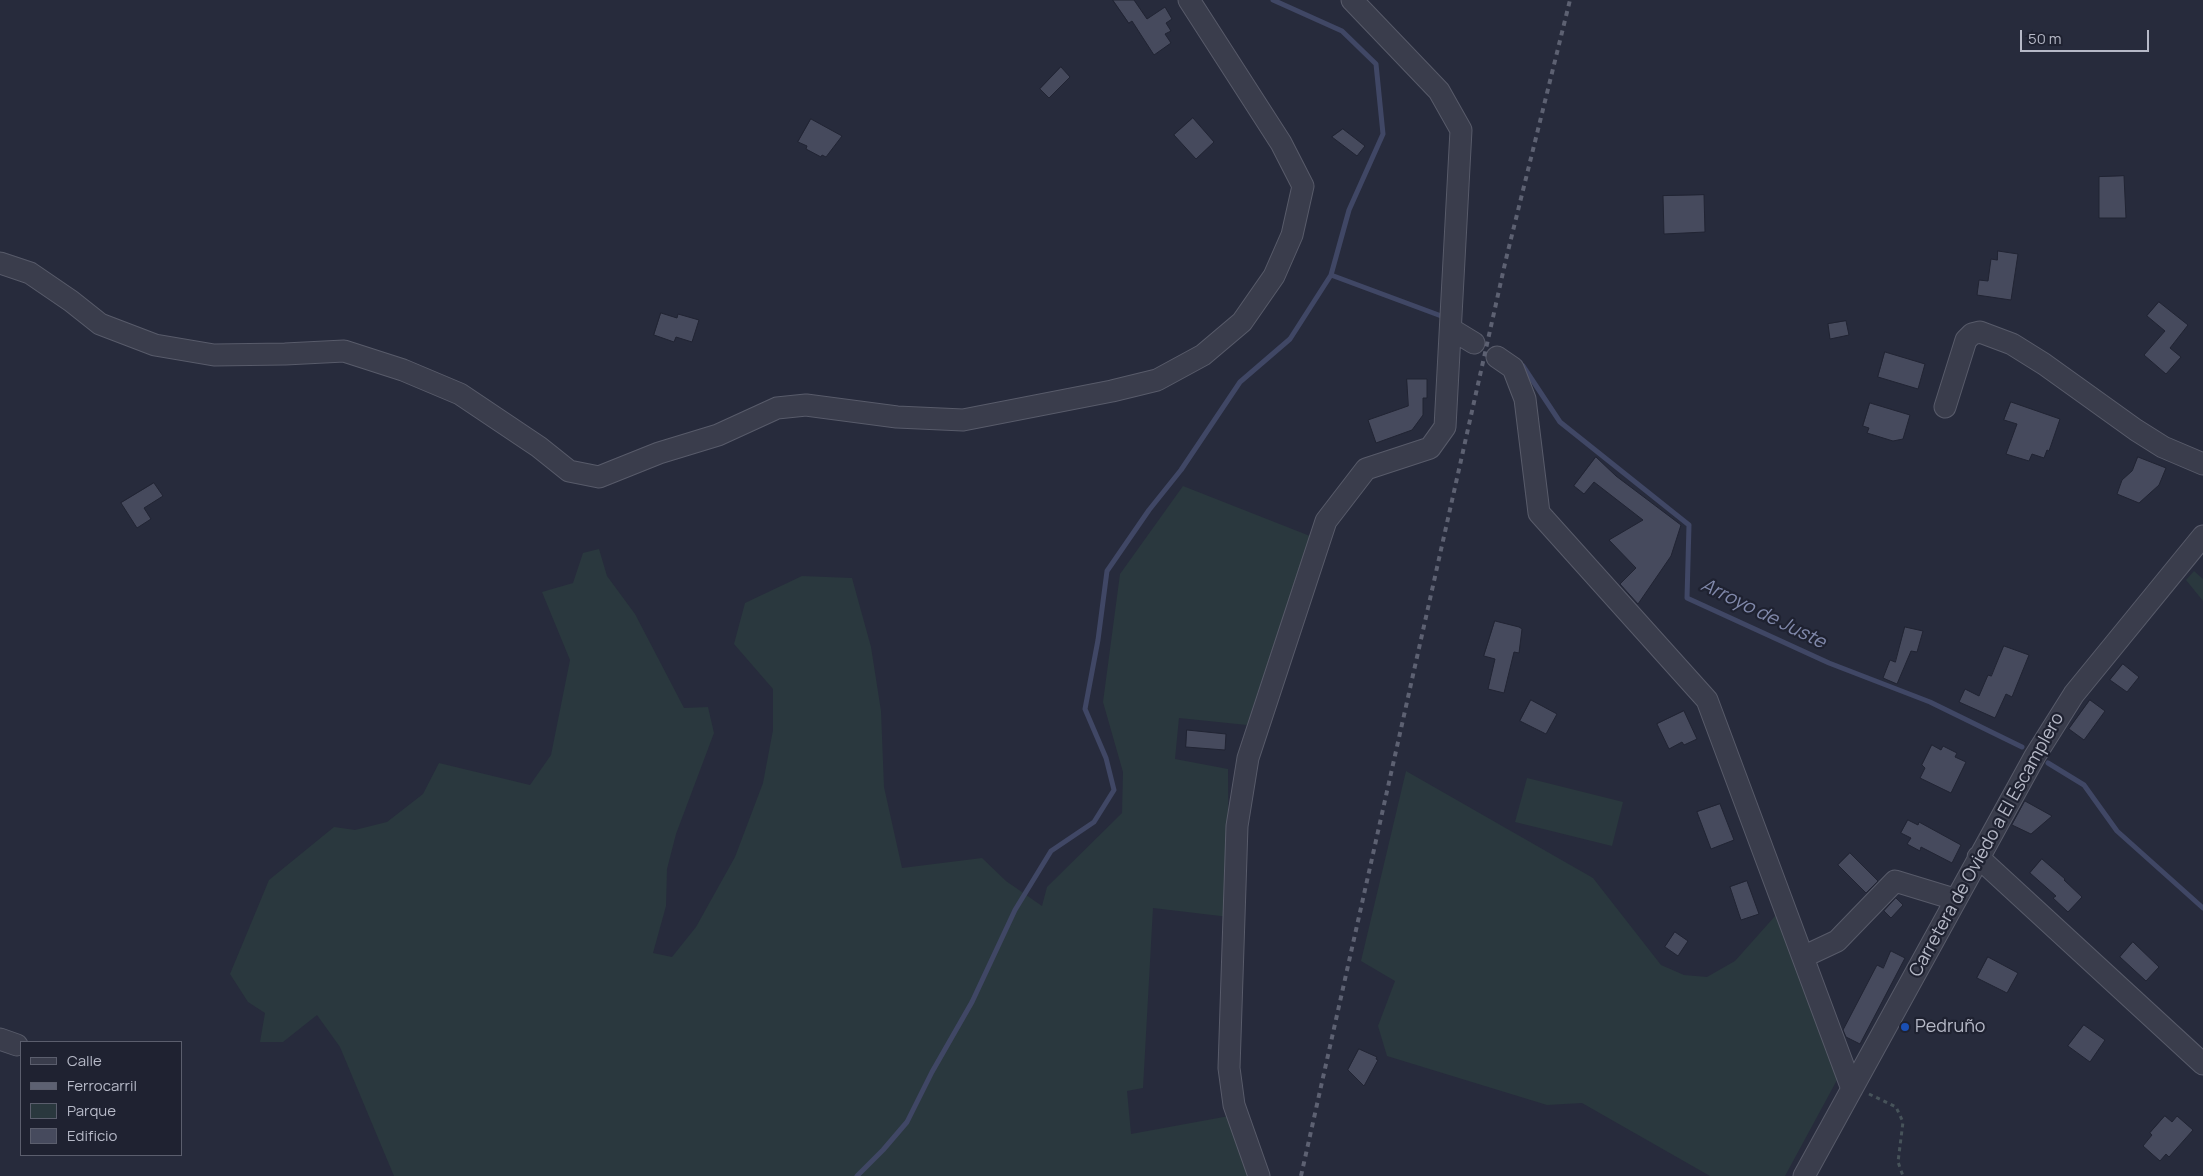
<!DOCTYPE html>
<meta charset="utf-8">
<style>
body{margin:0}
#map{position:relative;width:2203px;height:1176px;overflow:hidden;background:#272b3c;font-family:Manrope,sans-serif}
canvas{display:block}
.legend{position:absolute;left:20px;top:1041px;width:162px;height:115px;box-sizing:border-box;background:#1f2231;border:1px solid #5b5e6d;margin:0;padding:6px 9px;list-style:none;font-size:15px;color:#b6b9c7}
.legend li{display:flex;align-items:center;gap:10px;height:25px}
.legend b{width:25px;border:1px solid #5b5e6d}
.scale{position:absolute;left:2020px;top:30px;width:129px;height:22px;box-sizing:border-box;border:2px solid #b6b9c7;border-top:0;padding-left:6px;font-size:15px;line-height:18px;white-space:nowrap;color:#b6b9c7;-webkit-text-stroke:4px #1f2231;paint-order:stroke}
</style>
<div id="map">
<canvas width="2203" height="1176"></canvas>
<ul class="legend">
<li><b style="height:6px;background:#3a3d4c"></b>Calle</li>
<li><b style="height:6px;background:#5d6172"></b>Ferrocarril</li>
<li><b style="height:14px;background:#2a383e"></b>Parque</li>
<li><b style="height:14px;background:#464a5d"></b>Edificio</li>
</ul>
<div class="scale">50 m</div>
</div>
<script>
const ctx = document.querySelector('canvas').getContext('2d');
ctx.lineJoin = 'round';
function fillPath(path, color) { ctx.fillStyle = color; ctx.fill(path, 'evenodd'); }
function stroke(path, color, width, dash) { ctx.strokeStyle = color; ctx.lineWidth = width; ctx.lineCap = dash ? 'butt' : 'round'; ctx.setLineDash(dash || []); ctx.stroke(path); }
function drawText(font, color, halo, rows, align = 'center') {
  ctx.font = font + ' Manrope,sans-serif'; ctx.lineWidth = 4.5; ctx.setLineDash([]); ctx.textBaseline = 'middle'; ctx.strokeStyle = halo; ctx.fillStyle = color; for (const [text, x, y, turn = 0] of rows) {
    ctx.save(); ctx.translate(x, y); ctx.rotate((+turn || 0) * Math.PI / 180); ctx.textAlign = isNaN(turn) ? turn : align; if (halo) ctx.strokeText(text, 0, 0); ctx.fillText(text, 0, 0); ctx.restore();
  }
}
const green = new Path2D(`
 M1183,486L1310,536L1247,725L1179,718L1175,759L1228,769L1229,917L1153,908L1143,1088L1127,1091L1131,1134L1229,1116L1250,1176H394L340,1047L317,1015L283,1042H260L265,1013L248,1002L230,974L269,880L334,827L355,830L387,822L423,794L439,763L530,785L551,755L570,660L542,592L573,583L583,553L599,549L607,576L635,614L684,708L708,707L714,733L676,834L667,869L666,906L653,953L672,957L696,927L735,857L763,783L773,730V689L734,644L745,603L802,576L852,578L871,647L881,711L884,787L902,868L982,858L1006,881L1042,906L1047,887L1122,813L1123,772L1103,702L1120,574Z
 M2194,571L2203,579V601L2186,580Z
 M1406,771L1593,878L1661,965L1684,975L1707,977L1735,961L1776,915L1837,1080L1785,1176H1710L1582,1103L1547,1105L1387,1056L1378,1026L1395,981L1361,961Z
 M1527,778L1623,802L1612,846L1515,822Z`);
const stream = new Path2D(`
 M1331,275L1444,317
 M1523,366L1560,422L1689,525L1687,598L1829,663L1930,702L2022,747
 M2048,763L2084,785L2117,831L2203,908
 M857,1176L883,1150L907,1122L932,1072L972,1002L1015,910L1051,851L1094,822L1114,790L1106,758L1085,709L1098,640L1107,571L1149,510L1181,470L1240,382L1290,339L1331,275L1349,210L1383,134L1376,64L1342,31L1273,0`);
const building = new Path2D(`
 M1113,0H1134L1147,19L1165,7L1172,19L1166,23L1171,31L1165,34L1171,43L1154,55L1132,21L1129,23Z
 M1061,67L1070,77L1049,98L1040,89Z
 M1193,118L1214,142L1196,159L1174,135Z
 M811,119L842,136L826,157L822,155L821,157L806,149L807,146L798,142Z
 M1343,129L1365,146L1357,156L1332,137Z
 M2124,176L2126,218H2099V177Z
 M1704,195L1705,232L1664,234L1663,196Z
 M1998,251L2018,254L2011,300L1977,295L1979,280L1988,281L1991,259L1997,260Z
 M2159,302L2188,325L2170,348L2181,357L2166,374L2144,355L2165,331L2147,316Z
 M661,313L677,318L678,314L699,320L692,342L676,337L674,342L654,335Z
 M1846,321L1849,335L1830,339L1828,324Z
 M1885,352L1925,364L1918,389L1878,377Z
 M1407,379H1427V398H1423V415L1412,430L1376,443L1368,420L1408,406Z
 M2011,402L2060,419L2049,451L2047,450L2044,458L2032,454L2029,461L2006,454L2017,424L2004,420Z
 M1870,403L1910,415L1903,439L1893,441L1867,433L1869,428L1863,426Z
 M1596,457L1616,476L1681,525L1671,556L1638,604L1620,584L1636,568L1609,540L1643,520L1594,482L1584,494L1574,486Z
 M2138,457L2166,468L2159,485L2139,503L2117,494L2122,480L2132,471Z
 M154,483L163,496L144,508L151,519L137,528L121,503Z
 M1495,621L1519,627L1522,629L1519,653L1514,652L1504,693L1488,689L1495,659L1484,656Z
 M1905,627L1923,631L1917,652L1911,651L1897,684L1883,678L1890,660L1895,662Z
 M2004,646L2029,655L2012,697L2006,694L1995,718L1959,702L1965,689L1979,696L1988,675L1991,676Z
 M2123,664L2139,677L2127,692L2110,680Z
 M1531,700L1557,714L1546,734L1520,721Z
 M2090,700L2105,711L2084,740L2069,729Z
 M1684,711L1697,739L1684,745L1682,742L1669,749L1657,724Z
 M1187,730L1226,734L1225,750L1186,747Z
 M1932,745L1941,750L1943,746L1957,753L1955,757L1966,762L1951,793L1920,778L1925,768L1922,765Z
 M2025,801L2052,816L2031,834L2012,825Z
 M1720,804L1734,840L1711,849L1697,812Z
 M1908,820L1918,825L1919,822L1961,845L1952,863L1921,847L1920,851L1907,844L1911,838L1901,833Z
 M1850,853L1878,881L1866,893L1838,865Z
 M2042,859L2065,879L2064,880L2082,897L2068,912L2053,898L2056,896L2030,873Z
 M1747,881L1759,914L1741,920L1730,887Z
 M1896,898L1903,905L1891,918L1884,911Z
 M1675,932L1688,941L1678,956L1665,947Z
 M2133,942L2159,967L2146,981L2120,957Z
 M1891,951L1905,958L1860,1044L1846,1037L1843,1030L1877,965L1883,968Z
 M1988,957L2018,973L2007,993L1977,978Z
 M2084,1025L2105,1040L2090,1062L2068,1046Z
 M1359,1049L1377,1057L1376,1059L1378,1060L1364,1086L1348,1070Z
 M2165,1116L2172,1122L2177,1116L2193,1130L2169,1157L2166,1154L2160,1161L2143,1146L2152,1135L2150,1133Z`);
const path = new Path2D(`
 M1869,1094L1896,1107L1903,1122L1898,1162L1903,1176`);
const minor = new Path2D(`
 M0,263L30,273L71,301L100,324L155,345L214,355L285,354L344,351L403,370L460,394L539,447L569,471L599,477L659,453L718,435L777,408L806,405L897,417L963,420L1112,391L1157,380L1203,355L1242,322L1274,276L1292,235L1303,186L1281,143L1189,0
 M1451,329L1474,343
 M1497,357L1513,368L1525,399L1539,513L1707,700L1852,1089
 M1945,407L1966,340L1972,334L1980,332L2012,344L2044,364L2136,430L2163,447L2203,464
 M1978,857L2203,1064
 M1803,957L1837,941L1895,881L1954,899
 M0,1039L17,1045
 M1259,1176L1234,1105L1229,1068L1237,826L1248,758L1326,521L1366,469L1430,448L1445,427L1461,130L1439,91L1352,0
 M1804,1176L2035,756L2074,694L2203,536`);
const rail = new Path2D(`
 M1301,1176L1506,259L1570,0`);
const markers = [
 [1905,1027,5,"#1a4fb4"]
];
const streetNames = [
 ["Carretera de Oviedo a El Escamplero",1987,845,-61]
];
const poiNames = [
 ["Pedruño",1915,1027]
];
const waterNames = [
 ["Arroyo de Juste",1763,614,26]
];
fillPath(green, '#2a383e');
stroke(stream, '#404765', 5);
fillPath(building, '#464a5d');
stroke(building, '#212433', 1);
stroke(minor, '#585b6a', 23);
stroke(path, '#47535a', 3, [4, 4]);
stroke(minor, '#3a3d4c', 21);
stroke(rail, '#5d6172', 4, [5, 5]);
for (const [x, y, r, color] of markers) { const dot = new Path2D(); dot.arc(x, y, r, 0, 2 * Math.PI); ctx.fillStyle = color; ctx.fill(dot); stroke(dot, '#1f2231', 2); }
drawText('18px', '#b6b9c7', '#1f2231', streetNames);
drawText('18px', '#b6b9c7', '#1f2231', poiNames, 'left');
drawText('italic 19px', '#8189ab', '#1f2231', waterNames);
</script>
